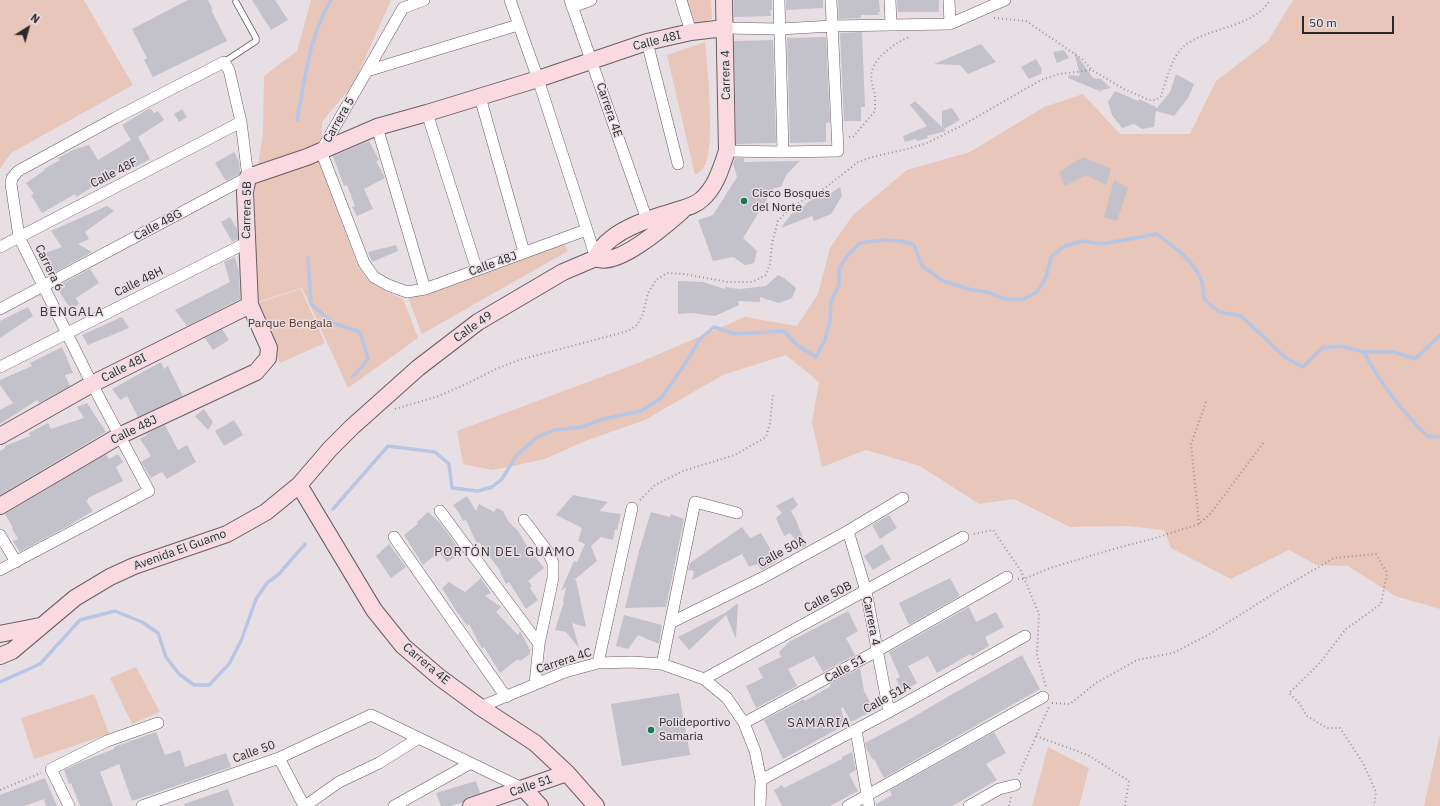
<!DOCTYPE html>
<meta charset="utf-8">
<style>
body{margin:0}
#map{position:relative;width:1440px;height:806px;overflow:hidden;background:#e8dfe5;font-family:"IBM Plex Sans",sans-serif}
canvas{display:block}
.north{position:absolute;left:8px;top:8px;width:40px;height:40px;-webkit-text-stroke:3px #e8dfe5;paint-order:stroke;rotate:37deg;font-size:11px;font-weight:700;line-height:16px;text-align:center;color:#2c282b}
.north::after{content:'';display:block;margin:auto;width:14px;height:18px;background:#2c282b;clip-path:polygon(50% 0,100% 100%,50% 72%,0 100%)}
.scale{position:absolute;left:1302px;top:16px;width:92px;height:18px;box-sizing:border-box;border:2px solid #2c282b;border-top:0;padding-left:5px;font-size:12px;line-height:14px;white-space:nowrap;color:#2c282b;-webkit-text-stroke:3px #e8dfe5;paint-order:stroke}
</style>
<div id="map">
<canvas width="1440" height="806"></canvas>
<div class="north">N</div>
<div class="scale">50 m</div>
</div>
<script>
const ctx = document.querySelector('canvas').getContext('2d');
ctx.lineJoin = 'round';
function fillPath(path, color) { ctx.fillStyle = color; ctx.fill(path, 'evenodd'); }
function stroke(path, color, width, dash) { ctx.strokeStyle = color; ctx.lineWidth = width; ctx.lineCap = dash ? 'butt' : 'round'; ctx.setLineDash(dash || []); ctx.stroke(path); }
function drawText(font, color, halo, rows, align = 'center') {
  ctx.font = font + ' "IBM Plex Sans",sans-serif'; ctx.lineWidth = 3; ctx.setLineDash([]); ctx.textBaseline = 'middle'; ctx.strokeStyle = halo; ctx.fillStyle = color; for (const [text, x, y, turn = 0] of rows) {
    ctx.save(); ctx.translate(x, y); ctx.rotate((+turn || 0) * Math.PI / 180); ctx.textAlign = isNaN(turn) ? turn : align; if (halo) ctx.strokeText(text, 0, 0); ctx.fillText(text, 0, 0); ctx.restore();
  }
}
const green = new Path2D(`
 M0,0H84L133,85L11,153L0,169Z
 M311,0H391L354,83L322,122L321,168L358,266L369,281L385,291L403,299L418,338L348,388L302,288L254,303L255,184L263,133L264,76L297,51Z
 M684,0H711L712,19L693,26Z
 M1293,0H1440V609L1395,596L1348,566L1316,565L1289,550L1231,579L1171,548L1164,530L1127,526L1070,527L1014,499L979,504L920,466L866,450L822,467L812,422L819,382L786,355L723,375L645,420L585,441L545,459L493,470L463,464L457,431L638,363L745,317L797,326L818,294L830,248L853,215L907,170L970,152L1044,107L1083,94L1120,134H1190L1216,81L1268,41Z
 M705,42C707,69 717,148 703,169C701,171 697,173 695,175L667,55Z
 M564,244L568,251L422,334L408,297Z
 M301,289L325,343L280,363L254,304Z
 M136,667L160,712L132,724L110,678Z
 M94,694L109,734L34,759L21,718Z
 M1440,735V806H1424L1439,738Z
 M1048,747L1089,768L1079,806H1032Z`);
const stream = new Path2D(`
 M297,120C305,80 309,36 331,0
 M308,258L311,304L333,323L360,332L368,359L353,377
 M1364,352C1381,385 1401,410 1427,436L1440,437
 M333,509L388,446L435,452L449,464L452,488L478,491L492,487L502,479L516,456L536,438L554,430L582,427L603,419L641,411L661,398L685,364L700,339L714,327L736,334L784,331L797,345L816,357L825,340L830,320L831,301L839,285V269L848,255L860,243L883,240L901,241L914,245L922,266L943,281L972,290L987,292L1005,299L1022,300L1037,292L1046,277L1051,257L1063,247L1081,241L1102,244L1157,234C1173,247 1197,262 1202,283C1204,288 1203,294 1204,299L1219,312L1241,316L1286,358L1303,367L1322,348L1341,346L1364,352H1394L1415,359L1440,335
 M0,682L40,664L80,620L115,611L142,622L158,633L166,657L179,674L194,685H209L229,664L241,641L256,599L267,583L279,574L305,544`);
const building = new Path2D(`
 M188,0H208L213,10H211L227,41L153,77L144,60L147,58L132,29Z
 M252,0H275L288,20L271,30Z
 M734,0H772V10H770L771,16L734,17Z
 M786,0H823V8L786,10Z
 M838,0H879L880,12H878L879,15H861V18L839,19Z
 M897,0H939V12H898Z
 M862,32L865,107H861V121H844L840,33Z
 M826,37L830,122L826,123V142L790,143L787,38Z
 M773,40L776,143L736,144L734,41Z
 M981,44L996,62L968,74L960,65L934,64Z
 M1064,50L1069,58L1057,63L1053,52Z
 M1074,51L1093,78L1101,79L1111,88L1101,90L1102,92L1068,78L1069,75L1080,76Z
 M1036,59L1042,69L1041,74L1029,79L1021,67Z
 M1176,74L1194,84L1188,98L1174,116L1156,111L1154,127L1142,129L1134,124L1122,128L1112,115L1108,102L1115,91L1138,101L1139,99L1156,107V109L1170,92Z
 M915,101L942,127V111L952,108L960,120L944,129L946,131L927,136L928,138L917,141L916,139L905,142L903,136L927,126L910,105Z
 M150,108L154,113L158,111L164,120L138,137L150,159L134,168L130,162L86,191L76,197L75,194L42,213L31,195L34,194L26,183L45,170L44,169L60,160L58,158L75,149L89,145L98,160L131,140L122,125Z
 M182,109L187,117L179,122L174,114Z
 M369,141L379,160L376,161L385,178L364,189L373,209L357,216L352,207L355,206L347,185L344,186L333,156Z
 M234,152L239,161L240,172L239,174L226,181L215,163Z
 M1083,157L1111,169L1106,185L1086,175L1065,186L1059,172Z
 M735,158H744V162L800,161L786,175L781,187L774,188L743,238L757,251L754,263L745,265L733,257L713,261L698,220L713,215L737,177L733,164Z
 M1114,180L1128,188L1117,221L1104,217Z
 M840,187L842,196L831,214L814,221L812,216L781,228L791,214L806,205L805,204L819,195L822,199Z
 M107,206L114,211L85,232L89,239L78,244L92,252L52,274L46,264L51,262L45,253L62,247L51,231Z
 M230,217L237,229L238,239L232,242L221,222Z
 M396,245L398,251L372,262L368,252Z
 M235,257L239,272L240,299L187,326L175,310L230,282L224,262Z
 M90,269L99,283L76,298L79,304L70,308L57,288L59,287L58,286Z
 M778,275L784,278L796,288L792,298L779,303L760,297V302L738,301L739,305L715,316L692,313L678,314V281L703,282L725,289V287L739,289L766,286Z
 M28,307L33,316L0,338V321Z
 M122,317L129,328L88,345L82,335Z
 M222,329L229,340L213,350L205,338Z
 M62,347L73,373L65,375L70,386L39,403L37,400L0,424V410L13,403L0,385V380L32,366L30,363Z
 M161,362L164,369L168,366L183,396L138,417L127,396L120,400L112,389Z
 M87,403L106,432L0,495V451L5,448V446L30,436L29,433L48,423L51,429L84,418L77,407Z
 M204,409L213,422L208,430L195,416Z
 M234,420L243,435L224,446L215,431Z
 M165,425L178,450L187,445L196,462L167,479L162,472L151,478L141,462L151,456L140,439L147,435L146,434Z
 M106,454L109,459L118,454L123,462L116,467L123,481L88,498V500L86,501L93,511L70,525L20,552L13,541L18,539L12,529L13,528L5,514Z
 M573,495L608,502L599,511L621,514L617,530L615,529L613,540L601,537L591,546L597,561L574,580H576L586,627L572,623L579,648L566,632L555,630L564,602H563L566,587L561,591L574,561L577,562L585,544L578,541L582,528L556,515Z
 M467,496L476,511L479,504L494,512L497,508L503,511L508,521L518,531L527,546L544,568L528,581L532,586L530,588L538,600L526,609L509,582L506,584L500,572H501L479,542L477,544L466,520L463,521L459,513L453,505Z
 M793,497L798,505L791,511L796,520L806,546L802,548L790,533L784,536L776,518L782,513L776,506Z
 M428,512L440,523L462,553L447,562L439,552L423,565L404,535L418,524L417,522Z
 M651,512L670,517L671,514L684,519L666,607L625,608L639,551Z
 M889,515L897,528L880,539L872,525Z
 M742,527L750,538L761,533L777,561L762,570L757,564L749,567L742,554L692,580L694,571L688,570L690,563Z
 M389,544L406,567L391,578L376,556Z
 M882,544L891,559L873,570L864,556Z
 M481,578L491,593L485,596L501,607L496,612L518,635L520,631L530,650V654L520,661L518,659L500,673L484,647L482,649L469,624L467,626L459,614H458L442,588L449,582L465,592Z
 M950,578L960,596L909,625L899,603Z
 M738,603L736,639L726,615L689,650L678,637L725,613Z
 M969,607L976,622L996,612L1004,627L985,637L989,646L972,656L970,654L937,673L928,656L908,666L917,683L903,691L896,679L900,677L889,652Z
 M848,611L858,631L846,638L855,655L823,672L814,656L788,669L797,686L756,708L746,686L763,678L758,668L781,657L779,652L789,642Z
 M624,615L662,625L659,644L638,635L628,649L616,646Z
 M1022,655L1040,689L884,778L874,759L873,760L866,748L865,743L912,718L942,700Z
 M860,668L864,691L874,710L851,722L843,707L841,708L845,725L783,759L764,720L804,699L805,701L831,686L830,684Z
 M679,693L690,755L622,766L611,704Z
 M156,732L165,755L180,750L185,767L226,753L231,767L132,801L119,764L100,772L113,806H80L71,783L69,784L64,770L83,761L114,749V747Z
 M994,732L1006,753L986,764L997,780L952,806H876V804L892,795L890,790Z
 M852,752L856,770L849,774L858,791L830,806H782L774,790L782,785L784,788L842,759V757Z
 M45,778L57,806H46L44,799L24,806H0V795Z
 M476,781L480,793L468,797L463,802L450,806H441L436,793Z
 M228,789L234,806H185L184,804Z`);
const path = new Path2D(`
 M994,18L1026,21L1082,59L1092,70
 M849,137H853L875,111C875,106 875,100 875,95C873,87 870,79 872,71C875,57 897,41 910,37
 M395,409L439,396L466,384L496,369L519,360L628,331L637,325L643,314L648,293L656,280L667,273L684,274L728,282H752L766,275L770,264L772,243L778,221L791,207L825,188L858,162L872,157L907,149L927,143L963,125L1041,80L1059,74L1092,70L1124,89L1149,100H1156L1161,96C1166,81 1172,56 1184,46C1206,28 1255,27 1270,0
 M640,500L655,485L683,471L735,455L766,437L770,423L773,394
 M1199,524L1191,444L1206,402
 M974,534L993,530L1021,571L1039,614L1037,655L1046,687
 M1018,579H1024L1050,568L1117,548L1152,539L1199,524L1211,513L1264,442
 M1052,703L1070,704L1096,683L1137,660L1173,653L1208,635L1281,589L1334,558L1376,554L1387,573L1381,604L1346,629L1319,664L1289,693L1299,703L1307,716L1327,728H1340L1363,763L1376,792L1374,806
 M1036,736L1088,755L1129,781L1125,806
 M1019,774L1049,707
 M0,790L41,773
 M1009,806L1011,797`);
const lane = new Path2D(`
 M224,62L256,41V38L236,2`);
const street = new Path2D(`
 M424,0L403,8L321,151L364,263L374,277L388,285L407,292L425,289L586,230
 M510,0L538,79L596,258
 M570,0L647,220
 M681,0L691,32
 M779,0L783,152
 M890,0L891,24
 M949,0L950,24
 M572,7L591,0
 M725,28L780,29L832,26L950,24L1005,0
 M647,42L678,164
 M367,71L518,25
 M480,97L524,252
 M427,113L477,270
 M377,127L425,289
 M727,151L783,152L838,151L831,0
 M0,247L241,122
 M0,309L248,177L241,122L229,70L224,62L115,118L18,171L12,178L11,184L19,237L92,384L149,491L0,570
 M0,367L246,243
 M440,511L539,644
 M524,520L548,552L553,563V578L539,644L535,684
 M848,531L866,591L889,712
 M0,535L16,562
 M394,537L506,697
 M670,623L764,577L848,531L903,498
 M598,663L632,508
 M662,664L695,502L737,513
 M704,679L963,537
 M480,707L565,672L598,663L632,662L662,664L704,679L727,698L744,723L755,751L761,780L760,806
 M744,723L877,651L1007,577
 M856,730L869,806
 M279,758L304,806
 M761,780L889,712L1025,636
 M69,806L51,769L107,741L158,723
 M142,806L279,758L371,715L524,789
 M305,806L339,782L379,763L419,738
 M394,806L471,763
 M848,806L1043,697
 M969,806L999,789L1015,785`);
const secondary = new Path2D(`
 M596,258C606,232 647,219 672,212C682,208 694,207 702,199C716,187 721,168 727,151L724,0
 M596,258C616,269 666,225 682,211
 M0,436L92,384L250,305
 M299,485L374,610L403,646L439,677L480,707L535,743L567,773L596,806
 M0,506L119,436L256,372L268,358L269,348L250,305L245,192L248,177L307,157L377,127L427,113L538,79L647,42L691,32L725,28
 M0,634L40,626
 M0,656L12,651L75,598L110,577L134,566L227,534L266,512L299,485L330,449L352,427L418,368L478,322L563,272L596,258
 M524,789L540,806
 M471,806L567,773`);
const markers = [
 [744,201,4,"#177b53"],
 [651,730,4,"#177b53"]
];
const streetNames = [
 ["Calle 48I",657,41,-14],
 ["Carrera 4",726,75,-91],
 ["Carrera 4E",609,110,71],
 ["Carrera 5",339,120,-60],
 ["Calle 48F",114,173,-27],
 ["Carrera 5B",247,210,-89],
 ["Calle 48G",158,225,-28],
 ["Calle 48J",493,264,-20],
 ["Carrera 6",49,268,64],
 ["Calle 48H",139,282,-26],
 ["Calle 49",473,327,-35],
 ["Calle 48I",124,368,-27],
 ["Calle 48J",134,430,-26],
 ["Avenida El Guamo",180,550,-20],
 ["Calle 50A",782,552,-28],
 ["Calle 50B",828,597,-28],
 ["Carrera 4",871,621,79],
 ["Carrera 4C",564,661,-18],
 ["Carrera 4E",426,664,40],
 ["Calle 51",845,669,-29],
 ["Calle 51A",887,698,-29],
 ["Calle 50",254,752,-20],
 ["Calle 51",531,786,-19]
];
const poiNames = [
 ["Cisco Bosques",752,194],
 ["del Norte",752,208],
 ["Polideportivo",659,723],
 ["Samaria",659,737]
];
const parkNames = [
 ["Parque Bengala",290,324]
];
const neighbourhoodNames = [
 ["BENGALA",72,312],
 ["PORTÓN DEL GUAMO",505,552],
 ["SAMARIA",819,723]
];
fillPath(green, '#e8c6b9');
stroke(stream, '#b7c6e5', 3.5);
fillPath(building, '#c3c1ca');
stroke(lane, '#665e64', 7);
stroke(street, '#665e64', 12);
stroke(secondary, '#665e64', 18);
stroke(path, '#9c959a', 2, [1, 3]);
stroke(lane, '#fff', 5.5);
stroke(street, '#fff', 11);
stroke(secondary, '#fbd9e0', 16);
for (const [x, y, r, color] of markers) { const dot = new Path2D(); dot.arc(x, y, r, 0, 2 * Math.PI); ctx.fillStyle = color; ctx.fill(dot); stroke(dot, '#e8dfe5', 1.5); }
drawText('12px', '#2c282b', '#e8dfe5', streetNames);
drawText('12px', '#2c282b', '#e8dfe5', poiNames, 'left');
drawText('12px', '#60301b', '#e8dfe5', parkNames);
ctx.letterSpacing = '1px';
drawText('13px', '#3a3338', '#e8dfe5', neighbourhoodNames);
ctx.letterSpacing = '0px';
</script>
